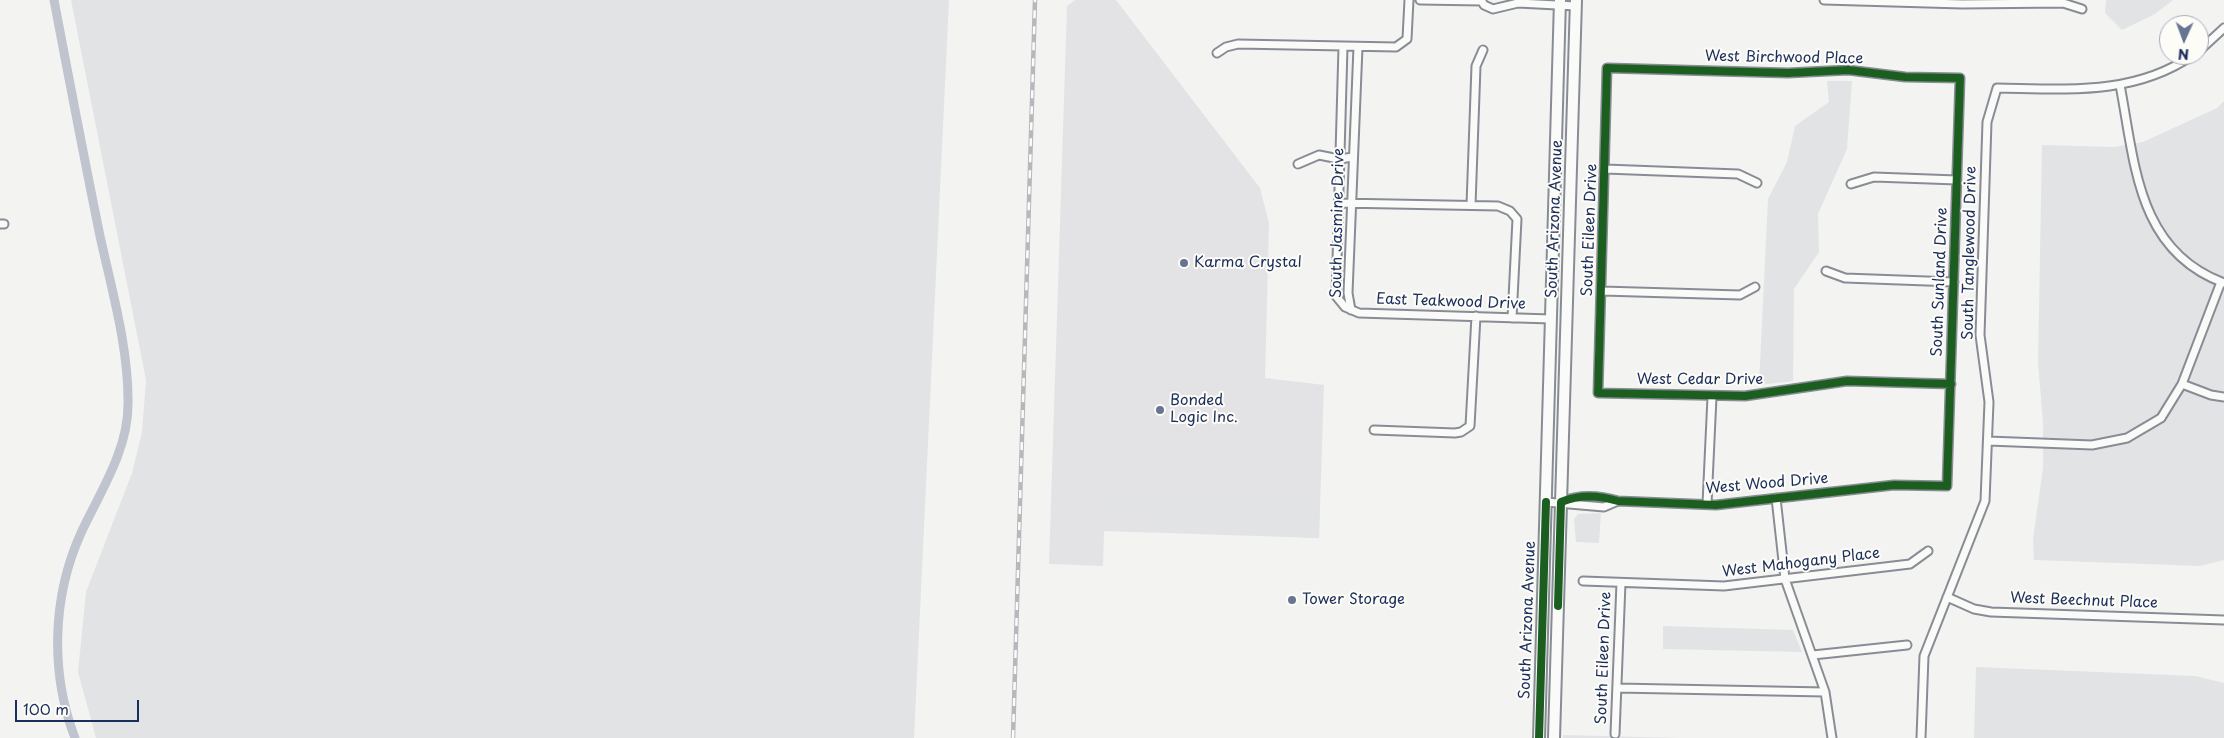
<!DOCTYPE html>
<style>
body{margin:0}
#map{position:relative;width:2224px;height:738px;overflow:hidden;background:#f3f3f2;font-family:"Playpen Sans",sans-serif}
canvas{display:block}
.north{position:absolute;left:2159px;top:15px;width:50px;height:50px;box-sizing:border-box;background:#fdfcf7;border:1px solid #a3aaba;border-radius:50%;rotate:182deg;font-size:14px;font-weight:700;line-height:20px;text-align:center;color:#1b2f5e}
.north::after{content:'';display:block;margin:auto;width:18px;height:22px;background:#677492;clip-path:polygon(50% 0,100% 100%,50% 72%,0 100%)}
.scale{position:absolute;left:15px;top:700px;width:124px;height:22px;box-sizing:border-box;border:2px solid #1b2f5e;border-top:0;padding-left:6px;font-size:15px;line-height:18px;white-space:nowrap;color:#1b2f5e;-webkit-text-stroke:4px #fdfcf7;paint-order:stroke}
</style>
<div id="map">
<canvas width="2224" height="738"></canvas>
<div class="north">N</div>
<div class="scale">100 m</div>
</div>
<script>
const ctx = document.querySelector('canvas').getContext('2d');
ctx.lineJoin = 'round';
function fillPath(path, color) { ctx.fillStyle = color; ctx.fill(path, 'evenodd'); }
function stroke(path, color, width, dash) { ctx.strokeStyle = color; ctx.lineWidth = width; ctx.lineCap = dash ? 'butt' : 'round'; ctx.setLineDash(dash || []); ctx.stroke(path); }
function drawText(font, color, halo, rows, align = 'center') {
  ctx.font = font + ' "Playpen Sans",sans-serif'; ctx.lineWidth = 4; ctx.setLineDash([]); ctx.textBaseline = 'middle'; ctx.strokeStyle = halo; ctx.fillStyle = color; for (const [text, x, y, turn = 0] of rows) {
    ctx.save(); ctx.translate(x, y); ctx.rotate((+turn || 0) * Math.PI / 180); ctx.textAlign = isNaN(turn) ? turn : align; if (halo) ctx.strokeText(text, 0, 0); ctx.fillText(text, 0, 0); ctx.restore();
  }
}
const built = new Path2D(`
 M1075,0H1116L1260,188L1269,223L1265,378L1324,385L1319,538L1104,531L1103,566L1049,564L1067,6Z
 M1563,735L1680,738H1563Z`);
const green = new Path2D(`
 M71,0H949L914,738H96L78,672L86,592L132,473L142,432L146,380Z
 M2106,0H2173L2155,14L2122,30L2105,13Z
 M1827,81H1852L1847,149L1818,214L1819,252L1794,289L1793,381L1759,385L1768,199L1787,162L1795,126L1829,102Z
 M2224,101V560L2200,566L2034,560L2033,539L2043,468V422L2038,363L2042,145L2115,147L2143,142L2217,108Z
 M1117,496L1320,502L1319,538L1160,531V509L1140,508V512L1132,511L1126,517L1106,516Z
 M1601,513L1599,543L1576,542L1574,519L1578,514Z
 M1663,626L1793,630L1802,652L1663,649Z
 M1976,667L2195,676L2224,683V738H1974Z`);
const canal = new Path2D(`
 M54,0C69,79 84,158 100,236C112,291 129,349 128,405C128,451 99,494 81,533C52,597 50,673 75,738`);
const minor = new Path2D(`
 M1420,0L1482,1
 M1481,0L1484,5L1493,9L1518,3L1576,6
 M1824,0L1962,4L2063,3L2082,9
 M1343,47L1336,296L1345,307L1359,313L1551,319
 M2199,51L2224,28
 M1217,53L1226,47L1238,44L1396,47L1407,39L1409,0
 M2120,85C2135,163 2137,251 2224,283
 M1298,164L1319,155L1339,159L1353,157
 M1605,169L1738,174L1757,183
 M1851,184L1874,177L1957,180
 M1340,203L1498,206L1510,211L1517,219L1512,318
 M1471,205L1476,66L1483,50
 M0,224H4
 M1826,271L1845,278L1954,282
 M1602,291L1740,295L1755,287
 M1351,310L1348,293L1358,47
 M2182,384L2211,395L2224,397
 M1374,430L1455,433L1461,432L1470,426L1476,316
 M1988,441L2092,445L2127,438L2161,418L2182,384L2221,282
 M1776,498L1785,579L1825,692L1832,738
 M1546,502L1604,507L1618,501
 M1561,502C1580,494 1598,495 1618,501L1716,505L1894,485L1947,486L1960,78L1905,77L1848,70L1788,73L1607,68L1598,393L1745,396L1847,381L1951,384
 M1707,504L1712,397
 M1583,581L1724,586L1910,564L1928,551
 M1947,597L1974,609L1991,612L2224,620
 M1813,655L1907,645
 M1617,688L1825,692
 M1615,734L1621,583
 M1921,738L1924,656L1985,501L1989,402L1980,335L1987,122L1997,88C2065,89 2134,96 2193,55`);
const primary = new Path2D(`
 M1539,738L1560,0
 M1554,738L1576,0`);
const rail = new Path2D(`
 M1013,738L1035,0`);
const cycleway = new Path2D(`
 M1558,606L1561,502C1580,494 1598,495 1618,501L1716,505L1894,485L1947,486L1960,78L1905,77L1848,70L1788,73L1607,68L1598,393L1745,396L1847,381L1951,384
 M1539,738L1546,502`);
const markers = [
 [1184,263,5,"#677492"],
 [1160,410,5,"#677492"],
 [1292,600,5,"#677492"]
];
const streetNames = [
 ["West Birchwood Place",1784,58,1],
 ["South Arizona Avenue",1555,219,-88],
 ["South Jasmine Drive",1338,223,-89],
 ["South Eileen Drive",1590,230,-88],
 ["South Tanglewood Drive",1970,253,-89],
 ["South Sunland Drive",1940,282,-88],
 ["East Teakwood Drive",1451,302,2],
 ["West Cedar Drive",1700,380],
 ["West Wood Drive",1767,484,-5],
 ["West Mahogany Place",1801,563,-7],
 ["West Beechnut Place",2084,601,2],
 ["South Arizona Avenue",1528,620,-88],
 ["South Eileen Drive",1604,658,-88]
];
const poiNames = [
 ["Karma Crystal",1194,263],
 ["Bonded",1170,401],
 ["Logic Inc.",1170,418],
 ["Tower Storage",1302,600]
];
fillPath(built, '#e3e3e5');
fillPath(green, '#e2e3e5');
stroke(canal, '#c0c4ce', 9);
stroke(minor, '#888c94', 11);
stroke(primary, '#888c94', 14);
stroke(minor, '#fafaf8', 7);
stroke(primary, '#fafaf8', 10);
stroke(rail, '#b5b8bc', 4.5);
stroke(rail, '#fdfcf7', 2.5, [8]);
stroke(cycleway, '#1b5e20', 8);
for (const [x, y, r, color] of markers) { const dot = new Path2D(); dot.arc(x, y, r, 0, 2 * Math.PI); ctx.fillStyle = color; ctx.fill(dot); stroke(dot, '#fdfcf7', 2); }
drawText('15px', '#1b2f5e', '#fdfcf7', streetNames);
drawText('15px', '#1b2f5e', '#fdfcf7', poiNames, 'left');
</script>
